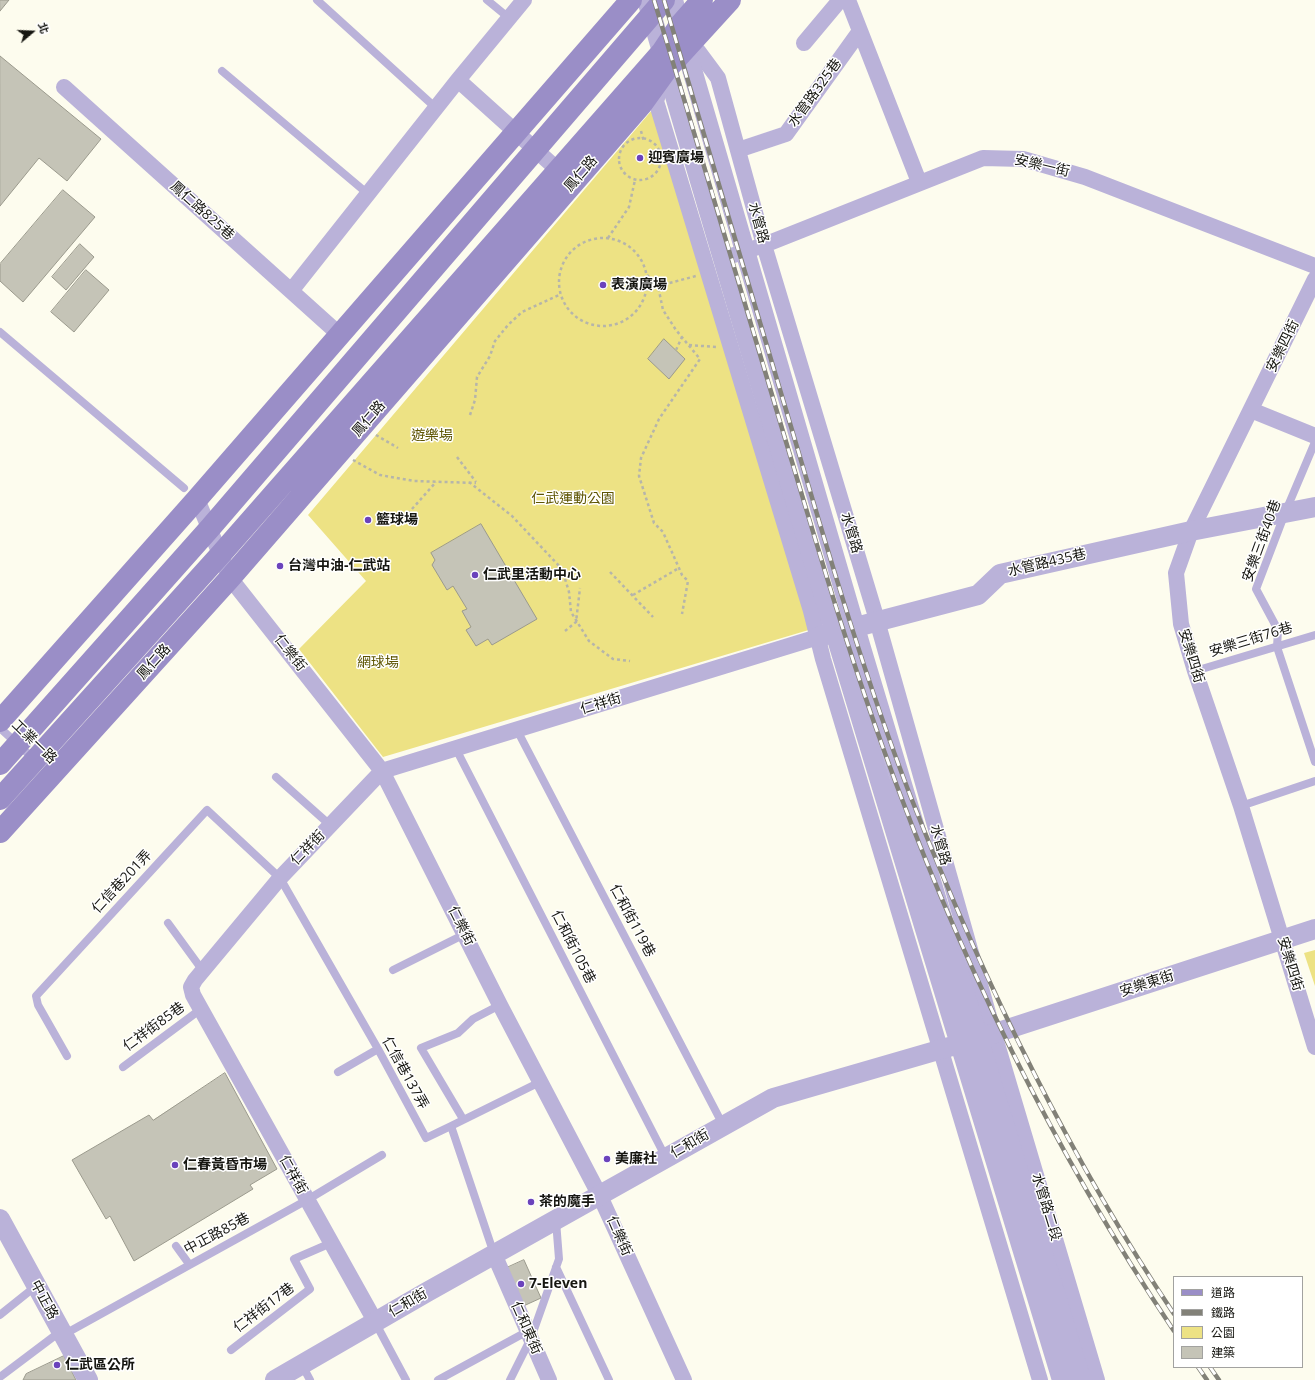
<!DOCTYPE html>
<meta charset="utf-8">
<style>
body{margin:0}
#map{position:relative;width:1315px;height:1380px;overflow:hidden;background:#fdfcee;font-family:"Open Sans","Noto Sans TC",sans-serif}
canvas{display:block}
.legend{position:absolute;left:1173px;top:1276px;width:130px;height:92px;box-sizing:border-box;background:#fff;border:1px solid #a2a2a0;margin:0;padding:5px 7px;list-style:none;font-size:12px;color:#161611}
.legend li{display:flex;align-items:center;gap:8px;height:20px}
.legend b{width:20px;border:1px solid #a2a2a0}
.north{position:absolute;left:12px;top:12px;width:40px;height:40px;-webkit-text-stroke:3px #fff;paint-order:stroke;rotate:71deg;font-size:11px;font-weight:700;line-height:16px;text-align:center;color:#161611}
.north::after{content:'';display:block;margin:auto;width:14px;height:18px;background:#161611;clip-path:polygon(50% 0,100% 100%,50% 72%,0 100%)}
</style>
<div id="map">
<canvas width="1315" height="1380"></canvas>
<ul class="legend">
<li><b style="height:5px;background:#9a8ec7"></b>道路</li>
<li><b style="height:5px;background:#828178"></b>鐵路</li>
<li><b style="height:11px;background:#ede284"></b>公園</li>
<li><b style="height:11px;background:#c5c4b7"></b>建築</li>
</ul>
<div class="north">北</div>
</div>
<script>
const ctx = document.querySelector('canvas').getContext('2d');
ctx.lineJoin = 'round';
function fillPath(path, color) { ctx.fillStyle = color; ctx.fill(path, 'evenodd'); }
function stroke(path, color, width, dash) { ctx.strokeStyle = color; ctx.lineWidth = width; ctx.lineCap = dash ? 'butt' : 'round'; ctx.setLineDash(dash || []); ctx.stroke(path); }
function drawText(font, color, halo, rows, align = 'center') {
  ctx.font = font + ' "Open Sans","Noto Sans TC",sans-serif'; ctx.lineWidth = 3; ctx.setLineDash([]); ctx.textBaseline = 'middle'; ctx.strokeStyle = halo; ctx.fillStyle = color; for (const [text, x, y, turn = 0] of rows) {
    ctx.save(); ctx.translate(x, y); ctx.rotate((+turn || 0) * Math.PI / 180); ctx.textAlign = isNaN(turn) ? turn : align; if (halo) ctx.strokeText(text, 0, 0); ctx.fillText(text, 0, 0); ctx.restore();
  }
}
const green = new Path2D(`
 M658,103L812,629L383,757L299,649L366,581L308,515Z
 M1315,950V986L1304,953Z`);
const building = new Path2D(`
 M0,0H9L0,11Z
 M0,56L101,139L67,181L39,158L0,206Z
 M63,190L95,217L23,302L0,281V264Z
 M80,244L94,257L66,290L52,277Z
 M86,270L109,290L74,332L51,312Z
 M664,339L685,359L669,379L648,359Z
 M481,524L537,619L492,645L488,639L476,646L466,630L471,627L462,611L467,609L453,586L447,590L432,565L435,560L431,553Z
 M225,1073L277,1169L250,1185L253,1189L134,1261L110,1216L106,1219L72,1160L149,1115L153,1120Z
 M524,1260L541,1298L519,1308L502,1270Z
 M64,1356L76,1380H23L26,1374Z`);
const path = new Path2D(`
 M641,131L644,142
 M619 159a21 21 0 1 1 42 0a21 21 0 1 1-42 0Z
 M559 282a44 44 0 1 1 88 0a44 44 0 1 1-88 0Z
 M608,238L629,207L635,180
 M647,275L658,286L663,310L676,330L700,359L659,419L641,458L639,476L654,523L663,532L682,575L688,581L682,614
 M658,286L696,276
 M689,345L716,347
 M676,350L682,337
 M470,415L475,400L477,377L490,356L495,341L508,325L522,312L561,294
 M376,435L398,448
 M457,457L476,482
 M353,460L380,475L414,481L476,483
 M469,482L512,516L562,569L569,592L571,612L589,641L613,659L630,661
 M404,518L436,482
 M610,572L653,617
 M633,595L679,568
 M565,631L576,622L580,588`);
const service = new Path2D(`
 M317,0L436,108
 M487,0L509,18
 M222,71L368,194
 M0,332L184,488
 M1315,442L1285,513L1256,589L1278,630L1277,647L1315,762
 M1195,671L1315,635
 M0,728L35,760
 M517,730L723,1125
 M456,749L666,1158
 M276,777L330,825
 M1241,806L1315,781
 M168,923L203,971
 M393,970L465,934
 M67,1056L38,1005L36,996L207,810L280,878L378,1049L426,1138L451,1126L494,1254
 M123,1067L201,1009
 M338,1072L378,1049
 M463,1119L421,1048L458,1033L473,1019L500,1005
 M451,1126L540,1082
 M176,1246L189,1264
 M556,1267L609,1380
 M0,1315L36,1286
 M375,1322L406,1380
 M63,1335L307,1200L382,1155
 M231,1350L310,1289L294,1259L331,1243
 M302,1365L310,1380
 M0,1377L61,1331
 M438,1380L528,1331
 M510,1380L531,1338L559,1259L556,1221`);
const minor = new Path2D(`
 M848,0L919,182
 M804,43L840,0
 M686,49L698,51L718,78L764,245L874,610L994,1034L1097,1380
 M458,80L558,170
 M662,83L656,101L811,611L823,659L1040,1380
 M64,87L340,335
 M738,150L786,134L860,31
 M722,259L764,245L983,158L1023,159L1085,177L1315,266
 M1315,279L1191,531L1176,573L1181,624L1195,671L1241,806L1315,1047
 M291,291L458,80L524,0
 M1251,410L1315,436
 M197,499L230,578L382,771L500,1005L600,1196L684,1380
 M494,1254L549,1380
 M375,1321L193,995L191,987L195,980L280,878L382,771L818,637`);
const tertiary = new Path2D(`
 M647,0C781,462 923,920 1062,1380
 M673,0L686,49L861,648L1081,1380
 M818,637L978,595L1000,574L1191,531L1315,507
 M0,1219L88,1380
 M275,1380L427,1292L773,1098L980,1038L1315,929`);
const secondary = new Path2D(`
 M0,721L197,499L631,0
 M0,764L210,528L664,0
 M0,799L221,554L662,52L680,25L702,0
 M0,832L230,578L641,105L667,69L730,0`);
const rail = new Path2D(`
 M654,0C696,138 737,276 778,415C811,525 843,636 882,745C955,950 1053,1150 1174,1331
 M664,0C706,143 749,286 792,430C828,552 864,675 910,795C981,976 1066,1152 1174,1314
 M1198,1367L1207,1380
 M1210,1367L1219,1380`);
const markers = [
 [640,158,4,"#6b43bc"],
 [603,285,4,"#6b43bc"],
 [368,520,4,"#6b43bc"],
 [280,566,4,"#6b43bc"],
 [475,575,4,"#6b43bc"],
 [607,1159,4,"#6b43bc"],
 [175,1165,4,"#6b43bc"],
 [531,1202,4,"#6b43bc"],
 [521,1284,4,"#6b43bc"],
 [57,1365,4,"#6b43bc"]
];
const streetNames = [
 ["水管路325巷",815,93,-54],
 ["安樂一街",1042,166,13],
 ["鳳仁路",581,174,-49],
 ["鳳仁路825巷",202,211,42],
 ["水管路",758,223,74],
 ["安樂四街",1283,346,-64],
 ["鳳仁路",369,419,-49],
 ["水管路",851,533,73],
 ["安樂三街40巷",1262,541,-70],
 ["水管路435巷",1047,563,-13],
 ["安樂三街76巷",1251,640,-17],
 ["仁樂街",290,653,52],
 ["安樂四街",1191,656,73],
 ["鳳仁路",154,662,-48],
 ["仁祥街",601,704,-17],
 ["工業一路",34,742,44],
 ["水管路",940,845,74],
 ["仁祥街",308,848,-46],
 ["仁信巷201弄",122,882,-47],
 ["仁和街119巷",632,921,62],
 ["仁樂街",461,926,63],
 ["仁和街105巷",573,947,63],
 ["安樂四街",1290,964,73],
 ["安樂東街",1147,984,-18],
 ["仁祥街85巷",154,1027,-36],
 ["仁信巷137弄",405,1073,61],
 ["仁和街",690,1144,-30],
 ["仁祥街",293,1175,61],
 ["水管路二段",1046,1207,73],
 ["中正路85巷",217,1234,-28],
 ["仁樂街",619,1236,66],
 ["中正路",44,1300,62],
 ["仁和街",408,1303,-30],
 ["仁祥街17巷",264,1308,-37],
 ["仁和東街",526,1328,66]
];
const poiNames = [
 ["迎賓廣場",648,158],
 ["表演廣場",611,285],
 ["籃球場",376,520],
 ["台灣中油-仁武站",288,566],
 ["仁武里活動中心",483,575],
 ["美廉社",615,1159],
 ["仁春黃昏市場",183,1165],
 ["茶的魔手",539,1202],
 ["7-Eleven",529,1284],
 ["仁武區公所",65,1365]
];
const parkNames = [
 ["遊樂場",432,436],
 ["仁武運動公園",573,499],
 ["網球場",378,663]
];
fillPath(green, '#ede284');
fillPath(building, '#c5c4b7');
stroke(building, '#9b9a8d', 1);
stroke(path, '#b6b5aa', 2.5, [3, 3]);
stroke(service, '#bab2d9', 8);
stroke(minor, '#bab2d9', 16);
stroke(tertiary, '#bab2d9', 20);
stroke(secondary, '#9a8ec7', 22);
stroke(rail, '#828178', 4.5);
stroke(rail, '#fff', 3, [9]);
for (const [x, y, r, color] of markers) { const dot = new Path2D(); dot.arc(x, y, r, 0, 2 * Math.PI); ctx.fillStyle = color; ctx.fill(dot); stroke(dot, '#fff', 1.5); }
drawText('14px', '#161611', '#fff', streetNames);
drawText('bold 14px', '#161611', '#fff', poiNames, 'left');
drawText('14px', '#5e5503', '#fff', parkNames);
</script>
